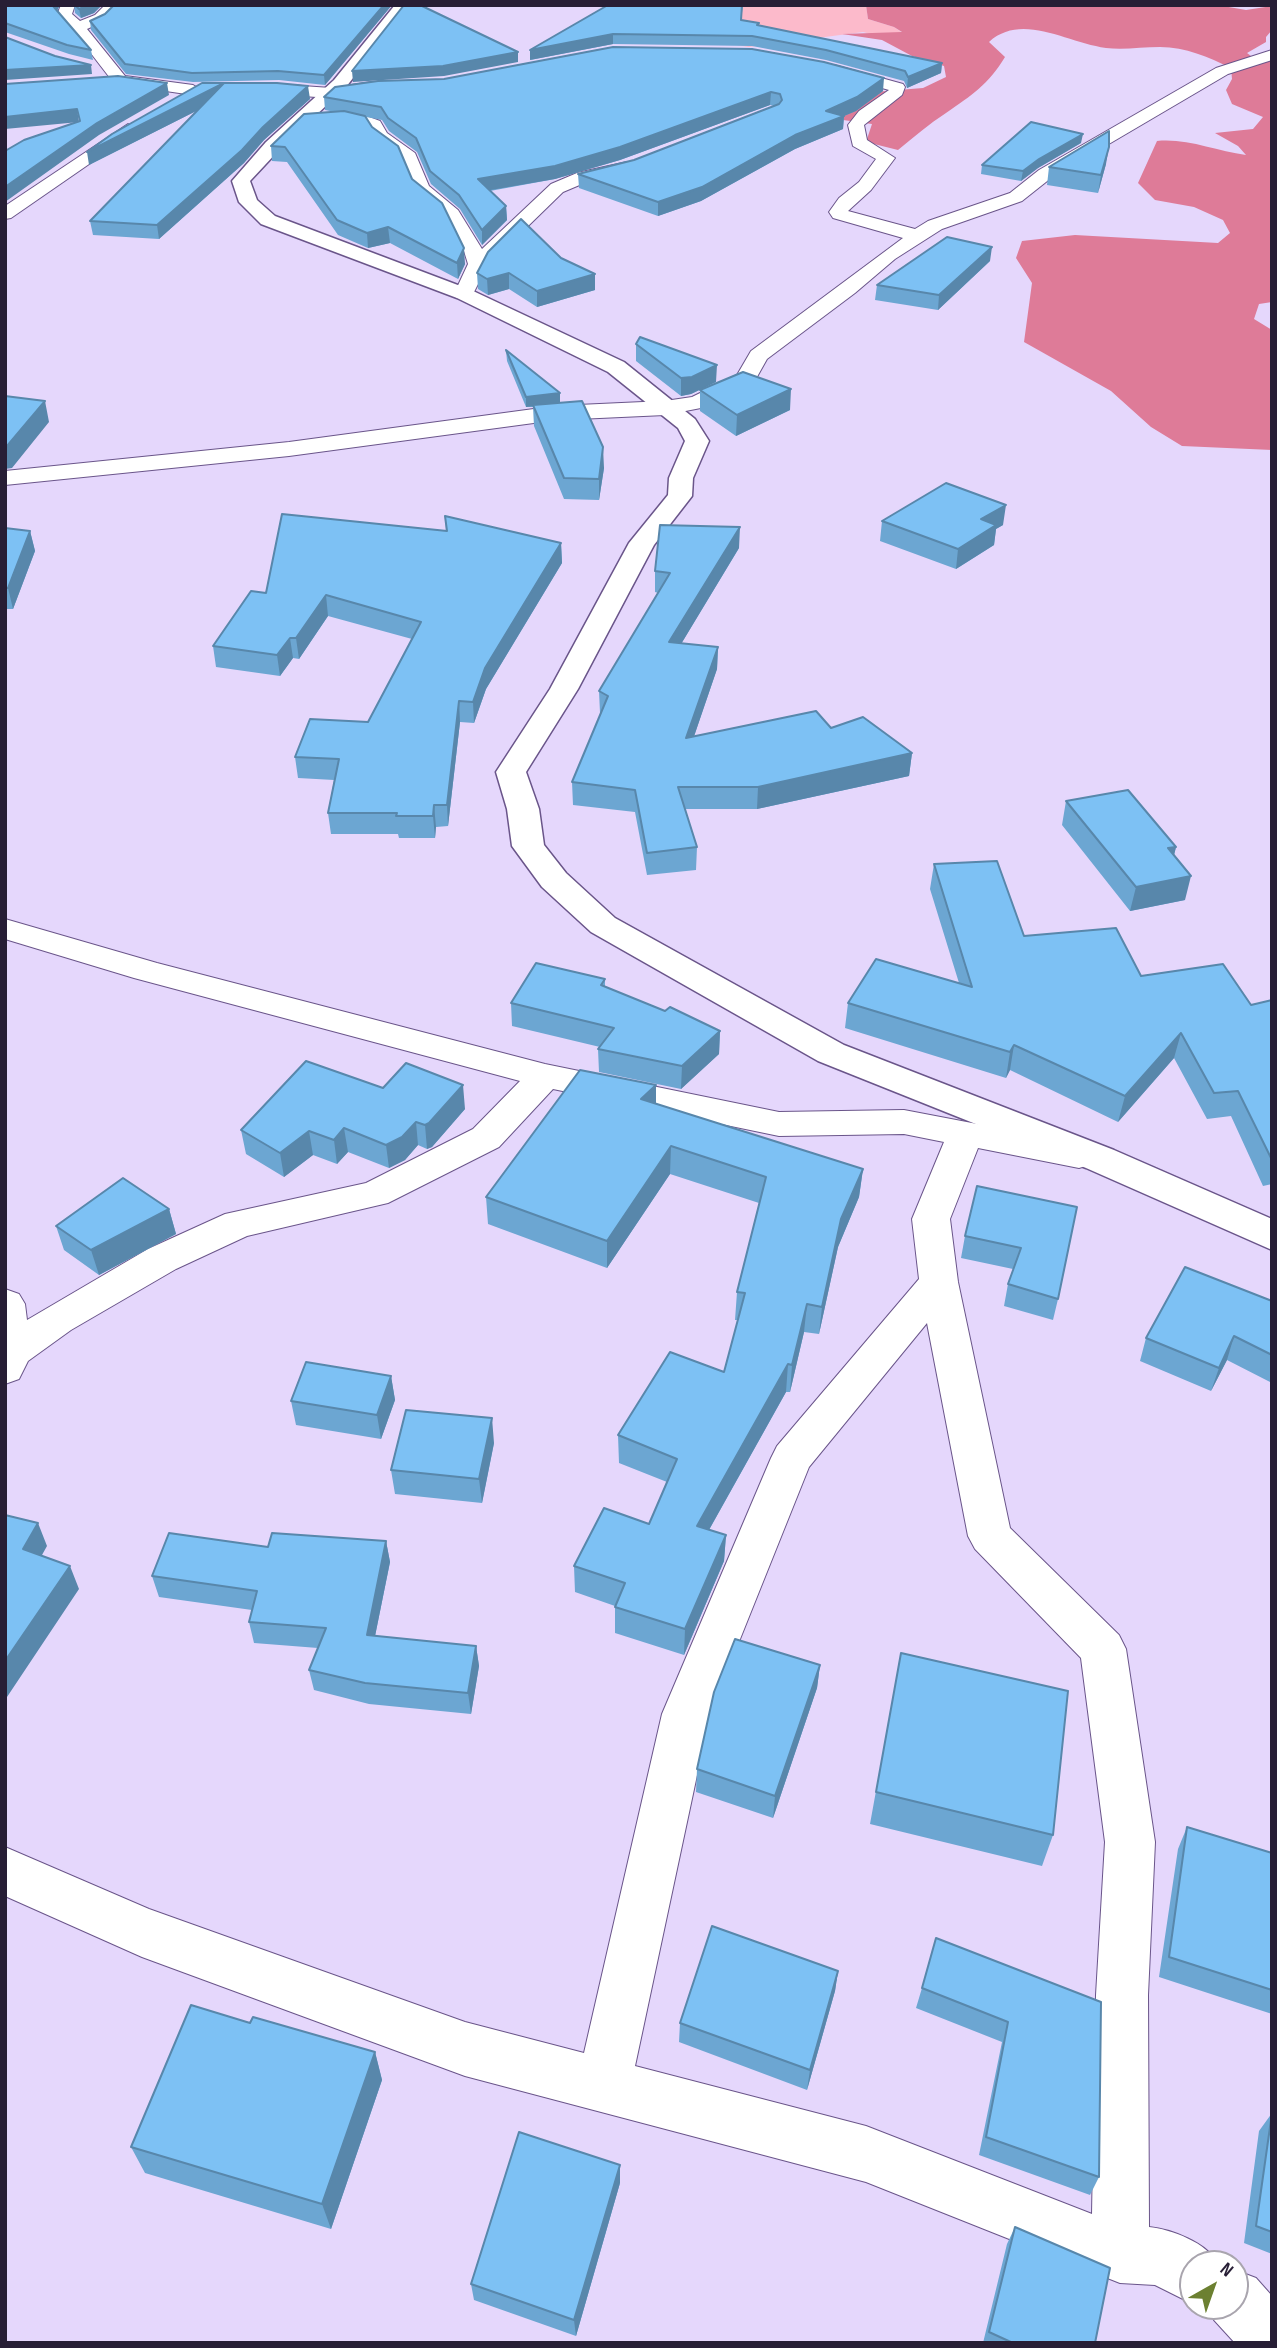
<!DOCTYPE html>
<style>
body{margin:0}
#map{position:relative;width:1277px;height:2348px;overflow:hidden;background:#e5d7fc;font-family:"Sofia Sans Condensed",sans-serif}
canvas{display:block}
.frame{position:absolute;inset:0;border:7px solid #271e35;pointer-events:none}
.north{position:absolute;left:1179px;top:2250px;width:70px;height:70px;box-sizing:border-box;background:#fff;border:2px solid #a9a5ae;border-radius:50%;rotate:40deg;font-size:19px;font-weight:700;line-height:28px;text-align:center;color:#271e35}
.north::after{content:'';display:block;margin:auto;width:24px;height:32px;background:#6c8031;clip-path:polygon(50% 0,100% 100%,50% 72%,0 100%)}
</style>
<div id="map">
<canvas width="1277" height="2348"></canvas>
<div class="frame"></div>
<div class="north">N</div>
</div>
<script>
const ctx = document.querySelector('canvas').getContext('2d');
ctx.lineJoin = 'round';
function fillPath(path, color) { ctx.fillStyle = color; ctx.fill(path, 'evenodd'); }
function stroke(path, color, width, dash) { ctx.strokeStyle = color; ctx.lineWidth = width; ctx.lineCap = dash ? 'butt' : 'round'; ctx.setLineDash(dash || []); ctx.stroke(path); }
const green = new Path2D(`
 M699,5H866L868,19L894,27L903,33L875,35L863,32L749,47L681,36Z`);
const forest = new Path2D(`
 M866,5H1217L1246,10L1272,6V30L1266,37V42L1247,53L1255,59H1272V302L1259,304L1254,319L1272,330V450L1182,446L1151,427L1111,391L1024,342L1032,283L1016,258L1022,241L1075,235L1218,243L1230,233L1223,220L1194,207L1155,200L1138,183L1157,141C1187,138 1216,151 1246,155L1238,146L1215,133L1253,129L1263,117L1232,104L1226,90L1232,79L1231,68C1208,57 1186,47 1160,47C1142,47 1124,50 1106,48C1067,43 1022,12 989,42L1005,57C988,85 972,95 946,113C929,124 914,137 898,150L866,142L872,124L807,115L825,96L923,88L946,77L944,66L912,56L882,40L842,34L902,32L894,27L868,19Z`);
const minor = new Path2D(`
 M61,5H75L72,14L80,21L95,15L105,5H121L105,21L87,29L125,76L193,85L201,90L193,95L111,83L110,78L73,30L57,15Z
 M1272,50V60L1228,74L1051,178L1022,201L942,229L895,259L855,293L767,359L753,384L706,407L665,415L556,420L289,456L5,485V471L289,442L556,406L665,401L692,397L737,375L751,351L903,238L833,218L829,212L839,198L859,182L876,159L853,146L848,125L859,111L889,90L829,73L826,70L829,67L834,65L903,84L905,87L902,95L864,125L867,140L895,158L871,190L848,211L915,229L928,221L1010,193L1039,170L1216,68Z
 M372,82L378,84L380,87L378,90L331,98L259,93L251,88L259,83L331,88Z
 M321,114L364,115L380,121L387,133L415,153L429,186L458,210L482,249L551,184L577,173L627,162L636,167L633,171L589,181L563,192L487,266L471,298H457L454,294L468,264L464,251L445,217L415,192L401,159L375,140L368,128L361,125L315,122L313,119L315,116Z
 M128,124L136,129L134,133L11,218L5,219V206Z
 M5,919L157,963L545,1064L779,1112L904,1110L1092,1146L1097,1155L1092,1164L1079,1168L978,1148L950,1219L958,1282L1010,1528L1119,1635L1126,1649L1155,1842L1148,1995L1149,2227C1170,2229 1209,2243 1217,2264H1193V2304L1155,2285L1120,2283L866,2182L465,2076L142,1957L5,1896V1847L149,1909L465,2022L584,2053L662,1714L771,1458L777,1446L919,1279L912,1219L944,1142L904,1134L779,1136L553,1089L499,1147L388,1203L247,1236L176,1269L71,1330L28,1361L19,1379L5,1384V1289L19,1294L25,1304L27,1320L148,1249L225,1214L366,1183L473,1129L520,1081L134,978L5,939ZM927,1323L968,1536L975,1549L1081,1658L1105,1842L1096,1995L1092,2214L866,2126L635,2066L710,1714L809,1467Z
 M1235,2270L1256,2278L1272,2296V2343H1235L1214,2320L1209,2306H1235Z`);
const secondary = new Path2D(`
 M395,5H410L346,87L279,150L250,181L257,200L275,216L471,290L624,362L695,419L709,441L693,478L692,496L654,545L578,689L526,772L539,809L544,845L566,873L615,918L844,1045L1114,1150L1272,1219V1250L1086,1168L818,1061L591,932L542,887L512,846L507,809L496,772L550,689L629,543L668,495L669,478L685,441L678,428L608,372L457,298L261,224L239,202L232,181L266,142L334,80Z`);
const wall = new Path2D(`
 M5,5H60L57,11L91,50L93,60L69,54L5,32Z
 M74,5H102L94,13L81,18L75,13Z
 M114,5H392L325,85L279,80L193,82L126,74L91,30L90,21L105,14Z
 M608,5H743L741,20L758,25L942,63L941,73L907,88L904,81L826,60L752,46L613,44L530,60Z
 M202,83L310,99L264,140L244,163L159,239L93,235L90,221L198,110L89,165Z
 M335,87L883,91L856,111L844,116L843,129L795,149L701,201L658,216L579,188L578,174L634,160L774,106L770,105L620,160L555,179L490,191L506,206L507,220L482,245L460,209L431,184L417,152L389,131L382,120L366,117L372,127L412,179L465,264L458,279L390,243L368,248L338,235L287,162L272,161L271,146L335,112L325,110L324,97Z
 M1081,143L1038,168L1021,181L981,174L982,165Z
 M1106,164L1098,193L1047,185L1049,167Z
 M561,258L595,274V290L537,307L509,289L488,295L478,289L477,273Z
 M990,261L938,310L875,300L877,285Z
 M636,344L716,382L691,394L681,396L636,361Z
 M506,350L560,393V402L604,468L599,500L564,499L534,426L533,407H526L507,361Z
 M700,390L790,410L736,436L700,411Z
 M445,516L561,543L562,563L486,689L474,723L460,722L448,826L436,827L435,838H399L398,834H331L328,813L334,780L298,778L295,757L368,722L412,639L328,616L299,659L293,658L280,676L216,667L213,646L266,593L446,531Z
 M882,521L1003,525L996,529L994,545L956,569L880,541Z
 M5,528L30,531L35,551L13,609H7L5,612Z
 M739,548L681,644L718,647L717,669L694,736L831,728L912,753L909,776L757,809H685L697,847L696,870L647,875L635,812L573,805L572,782L601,714L600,713L599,691L658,593L655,592V571Z
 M1066,801L1176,847L1174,855L1185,900L1130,911L1062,825Z
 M934,864L1024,936L1141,976L1251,1005L1272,1000V1184L1263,1186L1231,1116L1207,1119L1174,1058L1118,1122L1010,1070L1006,1078L845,1028L848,1003L959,983L930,889Z
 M605,979V987L665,1011L720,1031L719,1054L681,1089L599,1072L598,1049L600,1047L512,1026L511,1003Z
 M656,1085V1104L863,1169L859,1197L838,1247L819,1334L804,1332L790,1392H786L709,1530L726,1535L724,1561L684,1655L615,1633V1606L575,1592L574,1566L649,1524L667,1482L619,1463L618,1435L724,1372L738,1320H735L737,1292L759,1203L670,1174L607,1268L488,1224L486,1197Z
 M383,1088L465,1109L432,1147L427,1149L418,1145L405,1160L389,1168L348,1152L337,1164L313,1155L284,1177L246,1154L241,1130Z
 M977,1186L1058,1299L1053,1320L1004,1306L1008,1284L1013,1269L961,1258L965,1236Z
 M169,1209L176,1234L99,1275L64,1250L56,1226Z
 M1272,1301V1383L1227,1360L1211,1391L1140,1361L1146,1338Z
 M391,1376L395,1400L381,1439L296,1425L291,1401Z
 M494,1443L482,1503L395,1494L391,1470Z
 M386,1541L390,1562L375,1636L476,1646L479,1666L471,1714L369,1704L314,1690L309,1670L318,1648L254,1643L249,1622L252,1610L159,1597L152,1576L268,1547Z
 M901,1653L1053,1835L1042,1866L870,1824Z
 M820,1665L817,1688L773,1818L696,1792L697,1769Z
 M1187,1827L1272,1853V2014L1159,1977L1178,1849Z
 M838,1971L835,1991L807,2090L679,2042L680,2023Z
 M922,1988L1101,2002L1099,2177L1090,2195L979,2155L1002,2042L916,2008Z
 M250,2023L375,2052L382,2080L331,2229L145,2173L131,2147Z
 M1272,2113V2254L1244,2243L1259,2131Z
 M620,2183L576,2336L474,2300L471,2284Z
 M1015,2227L1095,2343H983L1007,2244Z`);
const shadedWall = new Path2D(`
 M53,5H60L54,16L53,6Z
 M88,5H102L94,13L81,18L79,9Z
 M384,5H392L325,85L324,75Z
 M613,34V44L530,60V50Z
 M518,52V62L444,76L353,82L352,71Z
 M942,63L941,73L907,88L908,77Z
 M91,65L92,74L5,80V70Z
 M884,78L883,91L856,111L844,116L843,129L795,149L701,201L658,216V202L826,111Z
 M167,83L169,95L99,135L5,202V187L97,123Z
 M224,83L226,96L89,165L87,152Z
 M308,86L310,99L264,140L244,163L159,239L157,225Z
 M771,92L770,105L620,160L555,179L479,192L478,179Z
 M77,109L79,122L5,129V117Z
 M1083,134L1081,143L1038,168L1021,181L1023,171L1039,159Z
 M1109,147L1106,164L1098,193L1101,175Z
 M506,206L507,220L482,245V230Z
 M388,227L390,243L368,248L367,233Z
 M992,247L990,261L938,310L939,295Z
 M464,248L465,264L458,279L457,263Z
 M509,273V289L488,295L487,279Z
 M595,274V290L537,307V291Z
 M717,365L716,382L691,394L681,396V378Z
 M791,389L790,410L736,436L737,415Z
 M560,393V403L526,407V397Z
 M45,401L49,422L12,468L5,469V447Z
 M603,447L604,468L599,500V479Z
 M1006,505L1003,525L996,529L994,545L956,569L958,549L981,519Z
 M740,527L739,548L669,664V642Z
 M30,531L35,551L13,609L8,588Z
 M561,543L562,563L486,689L474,723L473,702L485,668Z
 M326,595L328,616L299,659L296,638Z
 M290,638L293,658L280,676L277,655Z
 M718,647L717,669L686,760V738Z
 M459,701L460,722L448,826L447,805Z
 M912,753L909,776L757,809L758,787Z
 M434,805L436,827L435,838L433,816Z
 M1176,847L1170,871L1168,848Z
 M1191,876L1185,900L1130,911L1136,887Z
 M720,1031L719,1054L681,1089L682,1066Z
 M1181,1033L1174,1058L1118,1122L1125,1096Z
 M1014,1045L1010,1070L1006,1078L1010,1052Z
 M463,1085L465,1109L432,1147L427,1149L425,1125Z
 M656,1085V1113L641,1099Z
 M416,1122L418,1145L405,1160L389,1168L386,1145Z
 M344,1128L348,1152L337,1164L334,1140Z
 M309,1131L313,1155L284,1177L280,1153Z
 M671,1146L670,1174L607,1268V1241Z
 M863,1169L859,1197L838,1247L819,1334L822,1307L841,1219Z
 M169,1209L176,1234L99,1275L91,1250Z
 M807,1304L804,1332L790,1392L792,1365Z
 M1234,1336L1227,1360L1211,1391L1219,1368Z
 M788,1364L786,1392L696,1553L697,1526Z
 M391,1376L395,1400L381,1439L377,1415Z
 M492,1418L494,1443L482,1503L479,1479Z
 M38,1523L47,1546L32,1573L23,1549Z
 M726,1535L724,1561L684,1655L685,1629Z
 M386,1541L390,1562L371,1656L367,1635Z
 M70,1566L79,1589L7,1697L5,1694V1661Z
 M476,1646L479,1666L471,1714L468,1693Z
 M820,1665L817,1688L773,1818L775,1796Z
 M838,1971L835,1991L807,2090L810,2070Z
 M375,2052L382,2080L331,2229L322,2204Z
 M620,2165V2183L576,2336L574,2320Z`);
const building = new Path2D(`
 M5,5H53V6L91,50L67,45L5,23Z
 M75,5H88L79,9Z
 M114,5H384L324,75L278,71L192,73L125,64L90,21L105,14Z
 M404,5H420L518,52L443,66L352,71Z
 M608,5H742L741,20L759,23L757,25L942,63L908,77L905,71L826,50L752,36L613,34L530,50Z
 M5,37L55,56L91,65L5,70Z
 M613,47L752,49L824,62L884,78L857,97L826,111L844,116L795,135L702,187L658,202L578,174L634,160L779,104L782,100L780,94L771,92L620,147L555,166L478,179L506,206L482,230L459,195L430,171L416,138L388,118L381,107L324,97L335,87L378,81L444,79Z
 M118,76L167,83L97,123L5,187V151L24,140L80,121L77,109L5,117V84Z
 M202,83H277L308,86L263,127L242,150L157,225L90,221L224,83L87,152L112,134Z
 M344,111L365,116L372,127L398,146L412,179L442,203L464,248L457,263L388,227L367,233L337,220L285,147L271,146L304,114Z
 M1031,122L1083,134L1039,159L1023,171L982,165Z
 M1109,131V147L1101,175L1049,167Z
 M521,219L561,258L595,274L537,291L509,273L487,279L477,273L488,252Z
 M947,237L992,247L939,295L877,285Z
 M640,337L717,365L692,377L681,378L636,344Z
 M506,350L560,393L526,397Z
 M743,372L791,389L737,415L700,390Z
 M5,396L45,401L7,446L5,447Z
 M582,401L603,447L599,479L564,478L533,405Z
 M946,483L1006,505L981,519L996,525L958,549L882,521Z
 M282,514L447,531L445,516L561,543L485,668L473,702L459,701L447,805H434L433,816H396L397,813H328L339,759L295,757L310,719L368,722L421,622L326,595L296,638H290L277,655L213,646L251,591L266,593Z
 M660,525L740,527L669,642L718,647L686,738L816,711L831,728L863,717L912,753L758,787H678L697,847L647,853L635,790L572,782L608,696L599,691L670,573L655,571Z
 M5,528L30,531L8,588H5Z
 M1128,790L1176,847L1168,848L1191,876L1136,887L1066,801Z
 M997,861L1024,936L1116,928L1141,976L1223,964L1251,1005L1272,1000V1160L1238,1091L1214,1093L1181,1033L1125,1096L1014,1045L1010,1052L848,1003L876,959L972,987L934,864Z
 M536,963L605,979L601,985L665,1011L670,1007L720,1031L682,1066L598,1049L614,1028L511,1003Z
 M306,1061L383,1088L406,1063L463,1085L429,1123L425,1125L416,1122L402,1137L386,1145L344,1128L334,1140L309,1131L280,1153L241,1130Z
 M580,1070L656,1085L641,1099L863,1169L841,1219L822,1307L807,1304L792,1365L788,1364L697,1526L726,1535L685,1629L615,1607L625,1583L574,1566L604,1508L649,1524L677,1459L618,1435L670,1352L724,1372L745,1293L737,1292L766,1177L671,1146L607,1241L486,1197Z
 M123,1178L169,1209L91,1250L56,1226Z
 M977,1186L1077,1207L1058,1299L1008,1284L1021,1248L965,1236Z
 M1185,1267L1272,1301V1355L1234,1336L1219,1368L1146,1338Z
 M306,1362L391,1376L377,1415L291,1401Z
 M406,1410L492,1418L479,1479L391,1470Z
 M5,1515L38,1523L23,1549L70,1566L5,1661Z
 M169,1533L268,1547L272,1533L386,1541L367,1635L476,1646L468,1693L365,1683L309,1670L326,1628L249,1622L257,1591L152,1576Z
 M735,1639L820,1665L775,1796L697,1769L714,1692Z
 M901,1653L1068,1691L1053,1835L876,1792Z
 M1187,1827L1272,1853V1990L1169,1957Z
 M712,1926L838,1971L810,2070L680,2023Z
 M936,1938L1101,2002L1099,2177L986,2137L1008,2022L922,1988Z
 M191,2005L250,2023L253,2017L375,2052L322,2204L131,2147Z
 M1272,2113V2232L1256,2226Z
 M519,2132L620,2165L574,2320L471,2284Z
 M1015,2227L1110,2268L1095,2343H1013L989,2332Z`);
fillPath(green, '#fcbacb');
fillPath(forest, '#de7b98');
stroke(minor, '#6a558a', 2);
stroke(secondary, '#6a558a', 3);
fillPath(minor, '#fff');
fillPath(secondary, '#fff');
fillPath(wall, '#6ca6d2');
fillPath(shadedWall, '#5887ab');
fillPath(building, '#7dc1f4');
stroke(building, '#5887ab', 2);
</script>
